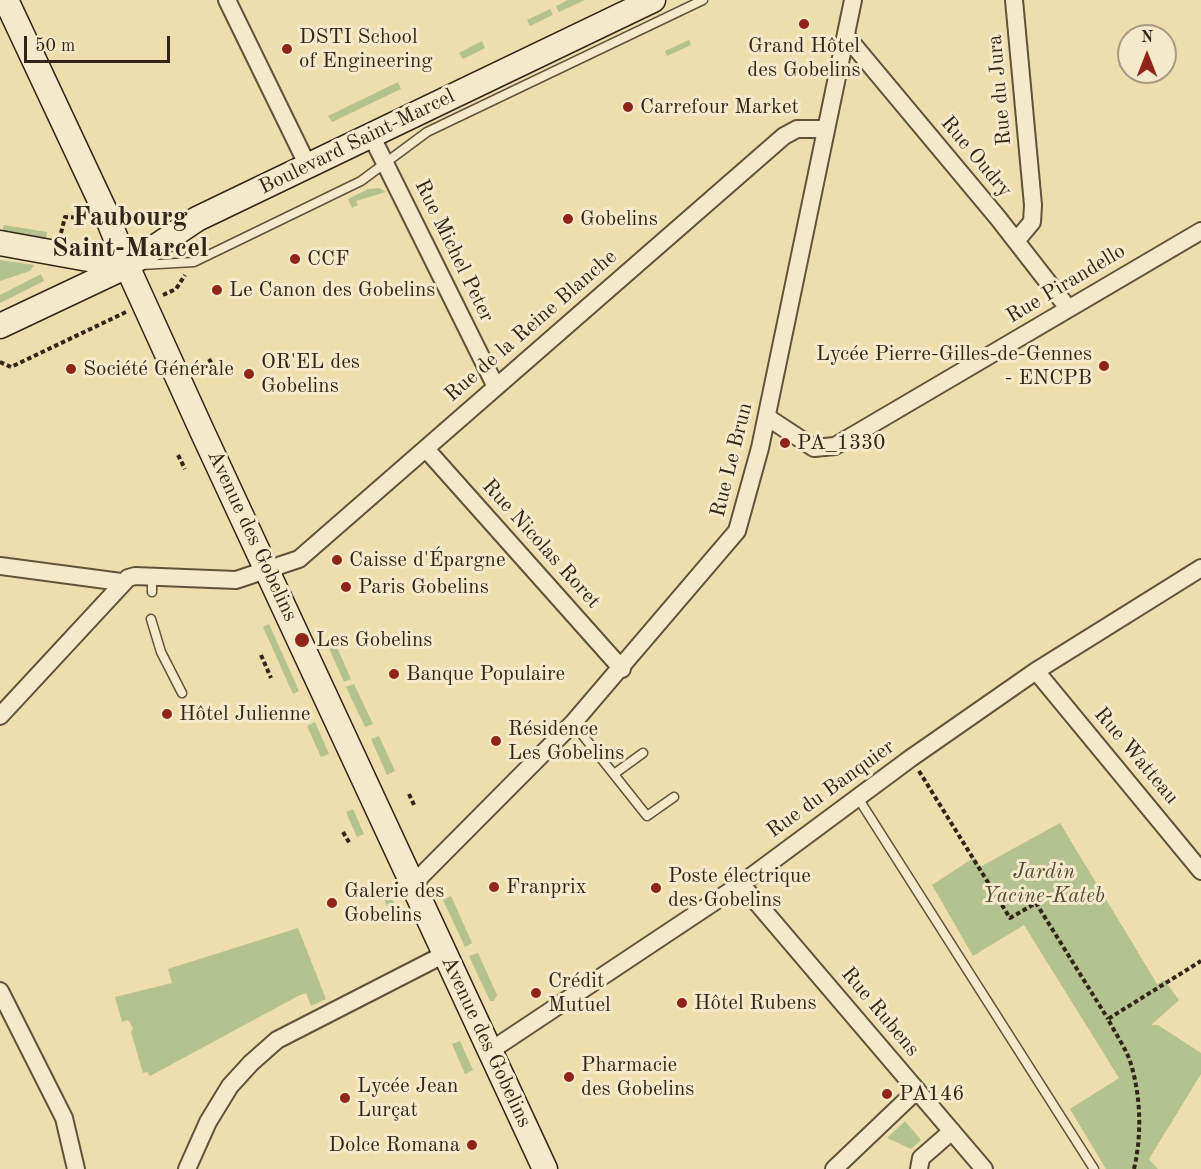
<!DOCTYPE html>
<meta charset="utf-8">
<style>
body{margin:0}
#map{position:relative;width:1201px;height:1169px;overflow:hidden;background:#eeddad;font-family:"Old Standard TT",serif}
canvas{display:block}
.north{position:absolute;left:1117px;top:24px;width:60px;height:60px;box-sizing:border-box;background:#f4e9ca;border:2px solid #a69b82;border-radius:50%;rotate:0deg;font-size:16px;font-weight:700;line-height:24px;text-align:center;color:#312517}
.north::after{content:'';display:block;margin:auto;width:21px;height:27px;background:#8f2418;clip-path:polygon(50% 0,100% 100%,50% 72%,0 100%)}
.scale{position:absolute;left:24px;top:36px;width:146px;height:27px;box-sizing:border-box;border:3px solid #312517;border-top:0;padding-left:8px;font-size:18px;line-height:21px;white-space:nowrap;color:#312517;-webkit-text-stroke:4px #f4e9ca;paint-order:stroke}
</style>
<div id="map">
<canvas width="1201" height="1169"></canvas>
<div class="north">N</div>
<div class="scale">50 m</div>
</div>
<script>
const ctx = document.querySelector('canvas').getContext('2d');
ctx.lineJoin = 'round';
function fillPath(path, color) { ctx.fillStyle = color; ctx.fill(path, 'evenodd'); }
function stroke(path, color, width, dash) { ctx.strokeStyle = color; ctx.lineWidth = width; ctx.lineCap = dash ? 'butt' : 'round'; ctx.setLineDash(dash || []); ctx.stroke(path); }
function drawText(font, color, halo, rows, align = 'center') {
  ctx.font = font + ' "Old Standard TT",serif'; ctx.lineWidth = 6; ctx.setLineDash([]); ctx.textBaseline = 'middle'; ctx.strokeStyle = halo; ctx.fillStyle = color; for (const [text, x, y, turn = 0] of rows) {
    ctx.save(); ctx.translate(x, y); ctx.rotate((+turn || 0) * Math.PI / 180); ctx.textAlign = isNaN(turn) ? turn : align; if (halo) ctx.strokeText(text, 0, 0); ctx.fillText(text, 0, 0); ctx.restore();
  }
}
const green = new Path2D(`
 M568,0H585L559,12L556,6Z
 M550,9L553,15L530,26L527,20Z
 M689,40L691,45L667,56L665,51Z
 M482,41L485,48L463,59L459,53Z
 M398,82L401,89L332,122L328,116Z
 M379,188L386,192L356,201L358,205L352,208L348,199L368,189Z
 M4,225L47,232L46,240L2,233Z
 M0,260L34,265L30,271L0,281Z
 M41,274L44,281L0,303V295Z
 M269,624L299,691L293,694L263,627Z
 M335,643L351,679L344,682L328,646Z
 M354,684L373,724L365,727L346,687Z
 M315,722L329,754L321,757L307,726Z
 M379,736L395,771L387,775L371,739Z
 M353,809L364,834L357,837L346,812Z
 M1060,823L1157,984L1164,980L1179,1000L1151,1025H1158L1201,1053V1074L1149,1159L1158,1169H1106L1070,1109L1119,1078L1024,925L973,956L932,885L972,859L975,858L980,867Z
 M391,896L402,921L395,924L384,899Z
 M451,896L472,943L465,947L443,900Z
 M298,928L326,999L311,1006L306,993L298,996L150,1076L147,1072L143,1073L131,1032L133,1028L128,1020L122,1022L115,997L172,983L168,969Z
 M478,953L497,995L494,1001H490L469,956Z
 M460,1041L473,1070L465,1074L452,1044Z
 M905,1121L921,1140L911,1149L887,1138Z`);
const path = new Path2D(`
 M61,233L65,217L85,218
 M163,295L176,289L185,275
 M209,359L216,372
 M0,362L11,367L126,312
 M178,455L185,469
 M261,655L271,678
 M919,771L1010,918L1036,903L1108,1019
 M409,794L415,807
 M343,832L350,844
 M1134,1169C1142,1135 1141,1095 1130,1061C1125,1047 1115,1033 1108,1019L1201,961`);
const lane = new Path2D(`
 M141,265L194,262L223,248L361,181L427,132L703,0
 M152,577V592
 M151,619L161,652L182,693
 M573,723L647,816L674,797
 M614,774L643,753
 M858,798L1094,1169`);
const street = new Path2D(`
 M227,0L308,166
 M1014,0L1033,205L1032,222L1016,241
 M846,36L998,218L1068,308
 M371,135L496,387
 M767,417L814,448L835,446L1201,231
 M426,449L622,669
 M0,566L121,582
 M1036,671L1201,871
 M0,716L128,578L135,576L236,580L299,559L784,136L797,129H826
 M413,884L573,723L737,531L760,448L853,0
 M741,884L984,1169
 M0,991L64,1118L76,1169
 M490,1051L741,884L911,758L1036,671L1201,568
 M187,1169L208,1122L230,1086L251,1063L277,1040L445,954
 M834,1169L917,1090
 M919,1169L921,1158L952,1131`);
const secondary = new Path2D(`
 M6,0L104,209L127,266L202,431L545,1169
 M0,243L127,266
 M0,326L127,266L197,219L653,0`);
const markers = [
 [804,24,6,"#8f2418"],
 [287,49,6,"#8f2418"],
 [628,107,6,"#8f2418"],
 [568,219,6,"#8f2418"],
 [295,259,6,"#8f2418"],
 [217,290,6,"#8f2418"],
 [1104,366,6,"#8f2418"],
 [71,369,6,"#8f2418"],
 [249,374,6,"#8f2418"],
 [785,443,6,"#8f2418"],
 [337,560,6,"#8f2418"],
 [346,587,6,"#8f2418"],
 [302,640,8,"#8f2418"],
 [394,674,6,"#8f2418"],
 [167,714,6,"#8f2418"],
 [496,741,6,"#8f2418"],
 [494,887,6,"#8f2418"],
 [656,888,6,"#8f2418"],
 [332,903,6,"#8f2418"],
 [536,993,6,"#8f2418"],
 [682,1003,6,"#8f2418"],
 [569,1077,6,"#8f2418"],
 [887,1094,6,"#8f2418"],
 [345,1098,6,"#8f2418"],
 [472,1145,6,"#8f2418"]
];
const poiNames = [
 ["DSTI School",299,37],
 ["of Engineering",299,61],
 ["Grand Hôtel",804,46,"center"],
 ["des Gobelins",804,70,"center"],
 ["Carrefour Market",640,107],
 ["Gobelins",580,219],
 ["CCF",307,259],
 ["Le Canon des Gobelins",229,290],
 ["Lycée Pierre-Gilles-de-Gennes",1092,354,"right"],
 ["- ENCPB",1092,378,"right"],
 ["OR'EL des",261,362],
 ["Gobelins",261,386],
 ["Société Générale",83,369],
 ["PA_1330",797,443],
 ["Caisse d'Épargne",349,560],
 ["Paris Gobelins",358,587],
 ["Les Gobelins",316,640],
 ["Banque Populaire",406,674],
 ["Hôtel Julienne",179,714],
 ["Résidence",508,729],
 ["Les Gobelins",508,753],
 ["Poste électrique",668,876],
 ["des Gobelins",668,900],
 ["Franprix",506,887],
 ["Galerie des",344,891],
 ["Gobelins",344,915],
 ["Crédit",548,981],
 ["Mutuel",548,1005],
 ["Hôtel Rubens",694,1003],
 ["Pharmacie",581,1065],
 ["des Gobelins",581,1089],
 ["Lycée Jean",357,1086],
 ["Lurçat",357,1110],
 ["PA146",899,1094],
 ["Dolce Romana",460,1145,"right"]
];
const streetNames = [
 ["Rue du Jura",1000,90,-95],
 ["Boulevard Saint-Marcel",357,142,-26],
 ["Rue Oudry",976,157,50],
 ["Rue Michel Peter",454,251,64],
 ["Rue Pirandello",1066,284,-31],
 ["Rue de la Reine Blanche",531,326,-41],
 ["Rue Le Brun",732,460,-76],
 ["Avenue des Gobelins",252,536,65],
 ["Rue Nicolas Roret",541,544,48],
 ["Rue Watteau",1136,756,50],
 ["Rue du Banquier",831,789,-36],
 ["Rue Rubens",880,1012,50],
 ["Avenue des Gobelins",486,1042,65]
];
const parkNames = [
 ["Jardin",1044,872],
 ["Yacine-Kateb",1044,896]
];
const districtNames = [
 ["Faubourg",130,218],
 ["Saint-Marcel",130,249]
];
fillPath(green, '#b3c28e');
stroke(lane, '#60533c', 11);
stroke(street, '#60533c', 20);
stroke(secondary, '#312517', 27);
stroke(path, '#312517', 4, [4.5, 3]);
stroke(lane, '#f4e9ca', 8);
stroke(street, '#f4e9ca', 16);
stroke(secondary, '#f4e9ca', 24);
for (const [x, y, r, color] of markers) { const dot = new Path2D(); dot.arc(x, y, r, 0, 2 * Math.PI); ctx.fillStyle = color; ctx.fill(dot); stroke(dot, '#f4e9ca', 2); }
drawText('21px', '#312517', '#f4e9ca', poiNames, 'left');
drawText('21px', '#312517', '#f4e9ca', streetNames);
drawText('italic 21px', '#524c35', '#f4e9ca', parkNames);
drawText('bold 27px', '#312517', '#f4e9ca', districtNames);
</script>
